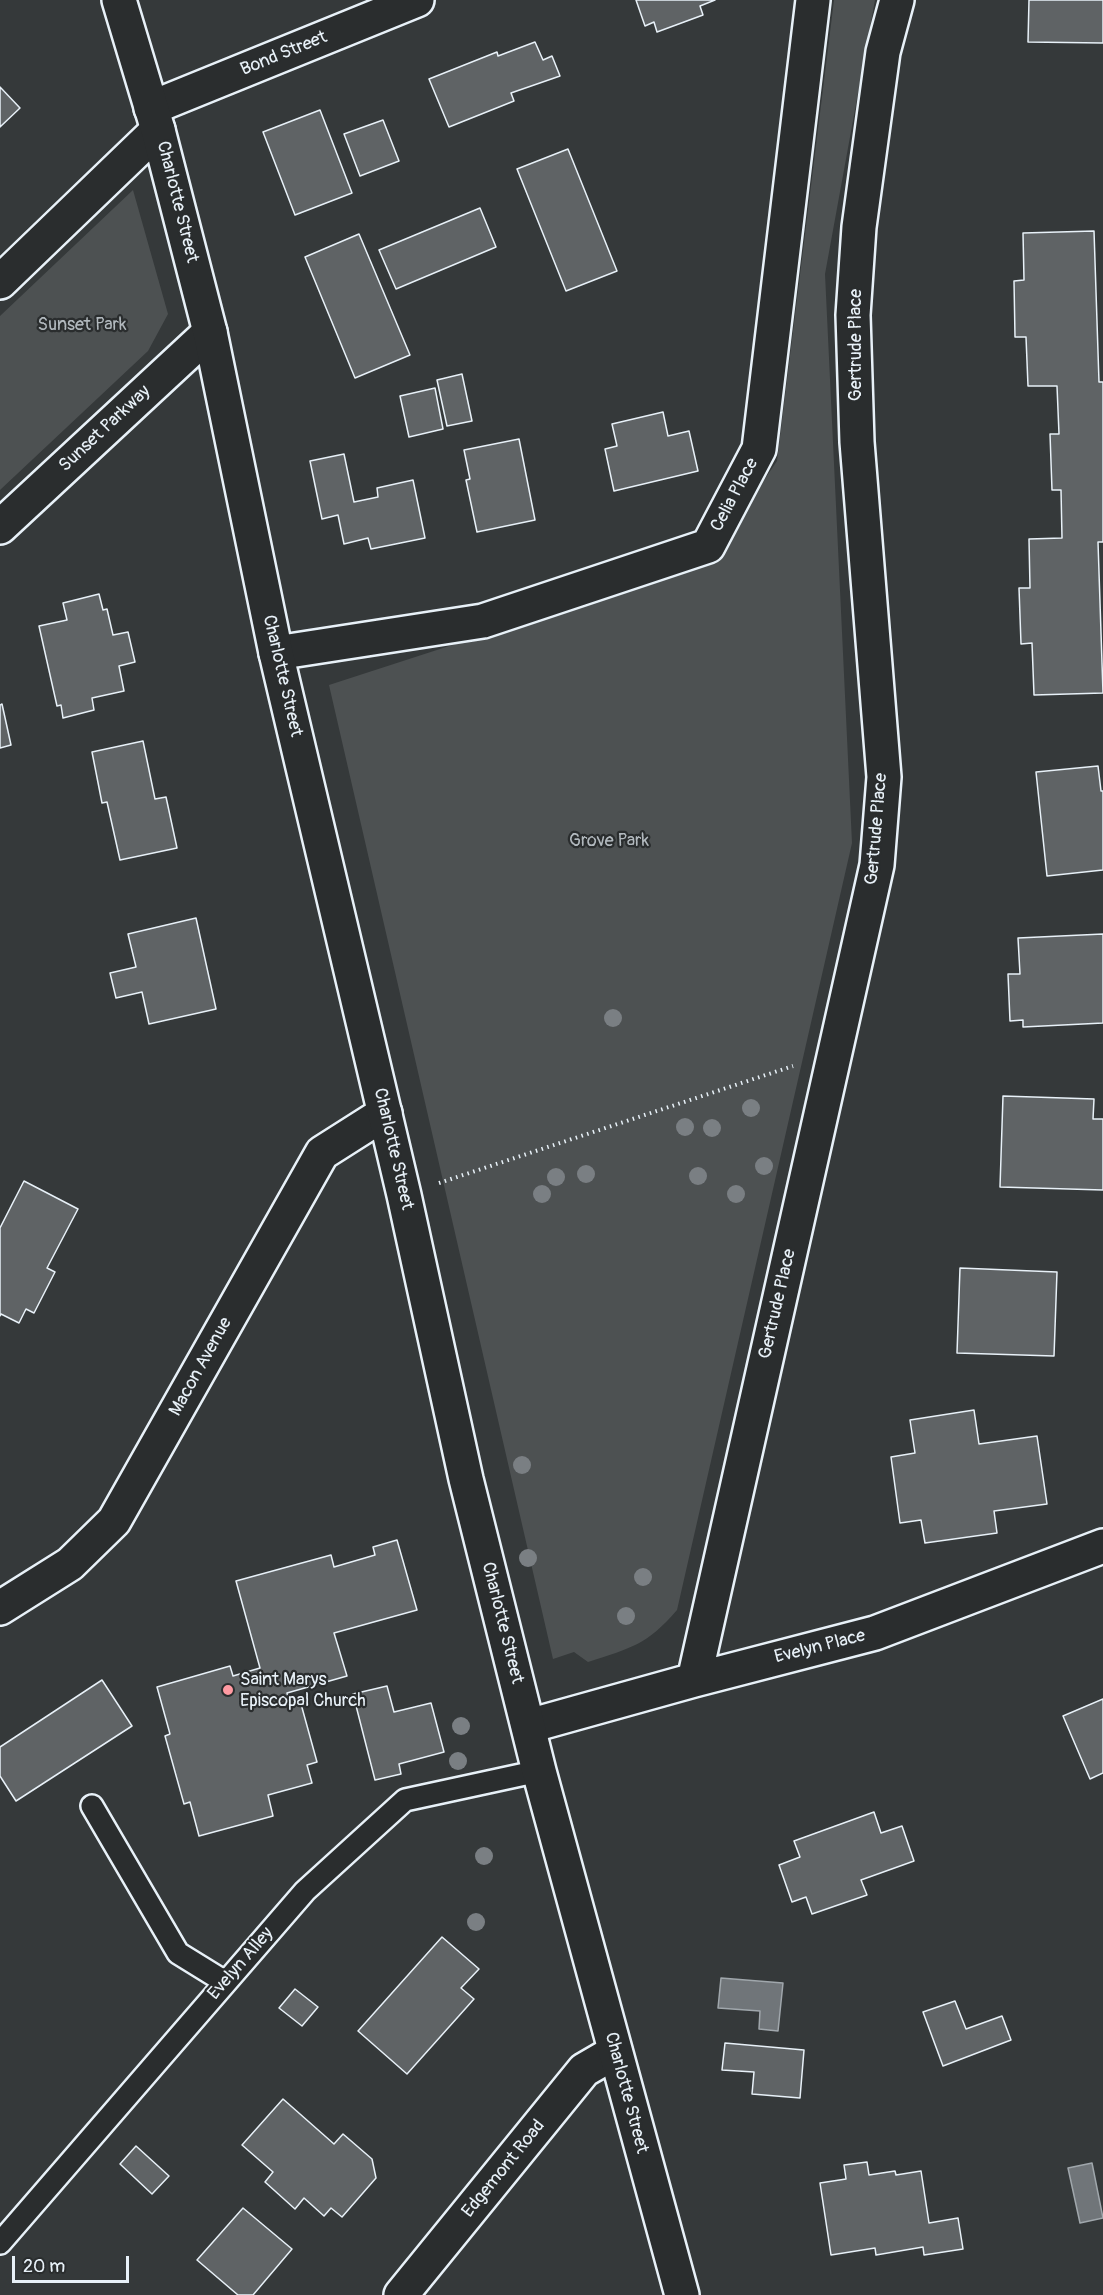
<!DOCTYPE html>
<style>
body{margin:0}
#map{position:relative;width:1103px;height:2295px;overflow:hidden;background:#35393a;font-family:Pangolin,sans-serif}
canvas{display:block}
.scale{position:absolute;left:12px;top:2256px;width:117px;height:27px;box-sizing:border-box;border:3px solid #e8f1f8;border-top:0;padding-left:8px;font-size:18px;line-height:21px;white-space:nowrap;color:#e8f1f8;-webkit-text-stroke:4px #2a2d2e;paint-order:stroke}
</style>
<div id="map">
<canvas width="1103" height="2295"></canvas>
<div class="scale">20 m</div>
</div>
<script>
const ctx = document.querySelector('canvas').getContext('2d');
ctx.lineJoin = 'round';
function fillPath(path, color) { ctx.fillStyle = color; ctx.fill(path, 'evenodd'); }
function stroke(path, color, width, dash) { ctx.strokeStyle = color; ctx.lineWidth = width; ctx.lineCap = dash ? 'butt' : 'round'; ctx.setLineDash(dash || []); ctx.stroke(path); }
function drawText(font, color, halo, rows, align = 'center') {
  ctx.font = font + ' Pangolin,sans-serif'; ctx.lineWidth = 4.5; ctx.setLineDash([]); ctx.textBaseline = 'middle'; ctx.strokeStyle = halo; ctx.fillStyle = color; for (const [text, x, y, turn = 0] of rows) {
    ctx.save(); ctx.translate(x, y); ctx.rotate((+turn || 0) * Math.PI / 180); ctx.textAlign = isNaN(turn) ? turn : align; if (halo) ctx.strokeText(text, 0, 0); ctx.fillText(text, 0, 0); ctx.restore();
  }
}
const green = new Path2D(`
 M834,0H875L825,274L852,843L677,1610C647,1645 631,1648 588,1662L574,1652L553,1659L329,685L480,636L714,554L777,461Z
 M133,190L168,314L148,351L0,490V316Z`);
const water = new Path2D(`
 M721,1978L783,1983L778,2031L759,2029L760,2011L718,2008Z
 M1092,2163L1103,2218L1080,2223L1068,2168Z`);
const building = new Path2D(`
 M636,0H715L700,6L703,15L657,32L654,22L645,26Z
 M1029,0H1103V43L1028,42Z
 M535,42L543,60L552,56L560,76L511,93L514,101L449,127L429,79L497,52L498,56Z
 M0,87L20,108L0,127Z
 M320,110L352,193L295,215L263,132Z
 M383,120L399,161L360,176L344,134Z
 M568,149L617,271L566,291L517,169Z
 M480,208L496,247L396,289L379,250Z
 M1094,231L1099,382H1103V542H1098L1103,693L1034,695L1032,643L1021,644L1019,588H1030L1029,539L1062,538L1061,490H1052L1050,434H1059L1057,386H1028L1026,337H1015L1014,281L1024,280L1023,233Z
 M359,234L410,355L355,378L305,257Z
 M462,374L472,421L447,426L437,380Z
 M435,388L443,429L409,437L400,396Z
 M663,412L668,436L689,431L698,471L614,491L605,449L617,446L612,424Z
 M519,439L535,520L477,532L466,480L470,479L464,450Z
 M344,454L354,502L378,497L377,488L413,480L425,538L371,549L368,538L344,544L338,515L322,519L310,461Z
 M99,594L103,610L107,609L113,635L128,632L135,662L119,666L124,691L92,698L94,710L63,718L61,705L57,706L39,626L67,620L63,603Z
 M2,704L11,745L0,748V705Z
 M143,741L155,799L166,797L177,848L120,860L107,802L102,803L92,752Z
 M1098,766L1101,791H1103V870L1047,876L1036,772Z
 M196,918L216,1009L149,1024L142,992L116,998L110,973L136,967L128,934Z
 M1103,934V1023L1023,1027V1020L1010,1021L1008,974H1020L1018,938Z
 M1003,1096L1094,1099L1093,1119H1103V1190L1000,1187Z
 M24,1181L78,1209L47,1268L55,1272L34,1313L26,1309L19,1323L1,1314L0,1316V1228Z
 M960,1268L1057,1272L1054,1356L957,1353Z
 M974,1410L979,1444L1037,1436L1047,1504L994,1511L997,1533L925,1543L921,1520L900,1523L891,1457L915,1453L910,1420Z
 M397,1540L417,1610L334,1633L347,1676L287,1693L291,1707L301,1704L317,1762L307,1765L312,1783L268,1795L273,1816L199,1836L190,1802L184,1804L165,1736L170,1734L157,1687L230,1666L233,1676L260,1668L236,1581L331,1555L334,1567L375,1555L373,1547Z
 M102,1680L132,1726L16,1801L0,1776V1747Z
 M387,1686L394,1712L431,1703L444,1752L399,1764L401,1774L375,1780L353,1694Z
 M1103,1699V1773L1090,1779L1063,1716Z
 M874,1812L881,1833L902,1826L914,1861L861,1880L867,1895L812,1914L806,1897L792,1902L779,1865L800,1857L794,1841Z
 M442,1937L479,1969L461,1988L474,1999L407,2074L358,2031Z
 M295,1989L318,2007L302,2026L279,2008Z
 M955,2001L966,2029L1002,2016L1011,2040L943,2066L923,2012Z
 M725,2043L804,2050L800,2098L752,2094L754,2072L722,2070Z
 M283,2099L334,2144L343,2134L372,2159L376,2178L342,2217L331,2208L324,2216L304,2198L295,2209L265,2182L273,2172L242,2145Z
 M136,2146L169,2176L152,2194L120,2164Z
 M867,2162L869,2175L895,2171L896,2175L921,2171L929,2223L958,2218L963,2249L924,2255L923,2247L876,2255L875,2248L831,2255L820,2183L846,2179L844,2165Z
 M243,2208L292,2249L253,2295H238L197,2260Z`);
const path = new Path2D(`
 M439,1183L793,1066`);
const lane = new Path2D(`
 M92,1806L178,1953L225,1982
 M0,2243L305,1891L405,1800L539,1771`);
const street = new Path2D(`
 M151,108L417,0
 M0,282L158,130
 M0,527L210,332
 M276,653L483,621L708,546L759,449L813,0
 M0,1608L70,1564L114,1521L322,1153L385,1113
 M694,1680L877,865L884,777L857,442L853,315L859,227L883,52L897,0
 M529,1726L694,1680L875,1633L1103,1546
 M401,2295L584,2070L615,2052`);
const secondary = new Path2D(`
 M119,0L158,130L210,332L276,653L404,1195L466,1479L539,1771L682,2295`);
const trees = [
 [613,1018],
 [751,1108],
 [685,1127],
 [712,1128],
 [764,1166],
 [586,1174],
 [698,1176],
 [556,1177],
 [542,1194],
 [736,1194],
 [522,1465],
 [528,1558],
 [643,1577],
 [626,1616],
 [461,1726],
 [458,1761],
 [484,1856],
 [476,1922]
];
const markers = [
 [228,1690,6,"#ff9aa2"]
];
const streetNames = [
 ["Bond Street",284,54,-22],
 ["Charlotte Street",177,202,76],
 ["Gertrude Place",856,345,-90],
 ["Sunset Parkway",105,429,-43],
 ["Celia Place",735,495,-62],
 ["Charlotte Street",282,676,77],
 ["Gertrude Place",877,829,-85],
 ["Charlotte Street",393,1149,77],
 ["Gertrude Place",778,1304,-77],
 ["Macon Avenue",201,1367,-61],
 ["Charlotte Street",502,1623,76],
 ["Evelyn Place",820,1647,-14],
 ["Evelyn Alley",241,1964,-49],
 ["Charlotte Street",626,2093,75],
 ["Edgemont Road",504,2169,-51]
];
const parkNames = [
 ["Sunset Park",82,325],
 ["Grove Park",609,841]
];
const poiNames = [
 ["Saint Marys",240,1680],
 ["Episcopal Church",240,1701]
];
fillPath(green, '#4d5152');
fillPath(water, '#707579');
stroke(water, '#a0a7ac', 1.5);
fillPath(building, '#5f6365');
stroke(building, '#e8f1f8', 1.5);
stroke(lane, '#e8f1f8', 26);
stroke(street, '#e8f1f8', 38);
stroke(secondary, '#e8f1f8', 38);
stroke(path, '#e8f1f8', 4, [1.5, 4.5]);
stroke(lane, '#2a2d2e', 21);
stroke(street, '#2a2d2e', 33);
stroke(secondary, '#2a2d2e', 33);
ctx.fillStyle = '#7a7f83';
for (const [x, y] of trees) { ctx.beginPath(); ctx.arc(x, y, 9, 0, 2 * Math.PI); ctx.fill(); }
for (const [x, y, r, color] of markers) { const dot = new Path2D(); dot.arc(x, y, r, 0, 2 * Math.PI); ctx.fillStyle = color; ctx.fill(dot); stroke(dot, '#2a2d2e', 2); }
drawText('18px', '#e8f1f8', '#2a2d2e', streetNames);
drawText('18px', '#b2b9be', '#2a2d2e', parkNames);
drawText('18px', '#e8f1f8', '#2a2d2e', poiNames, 'left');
</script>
